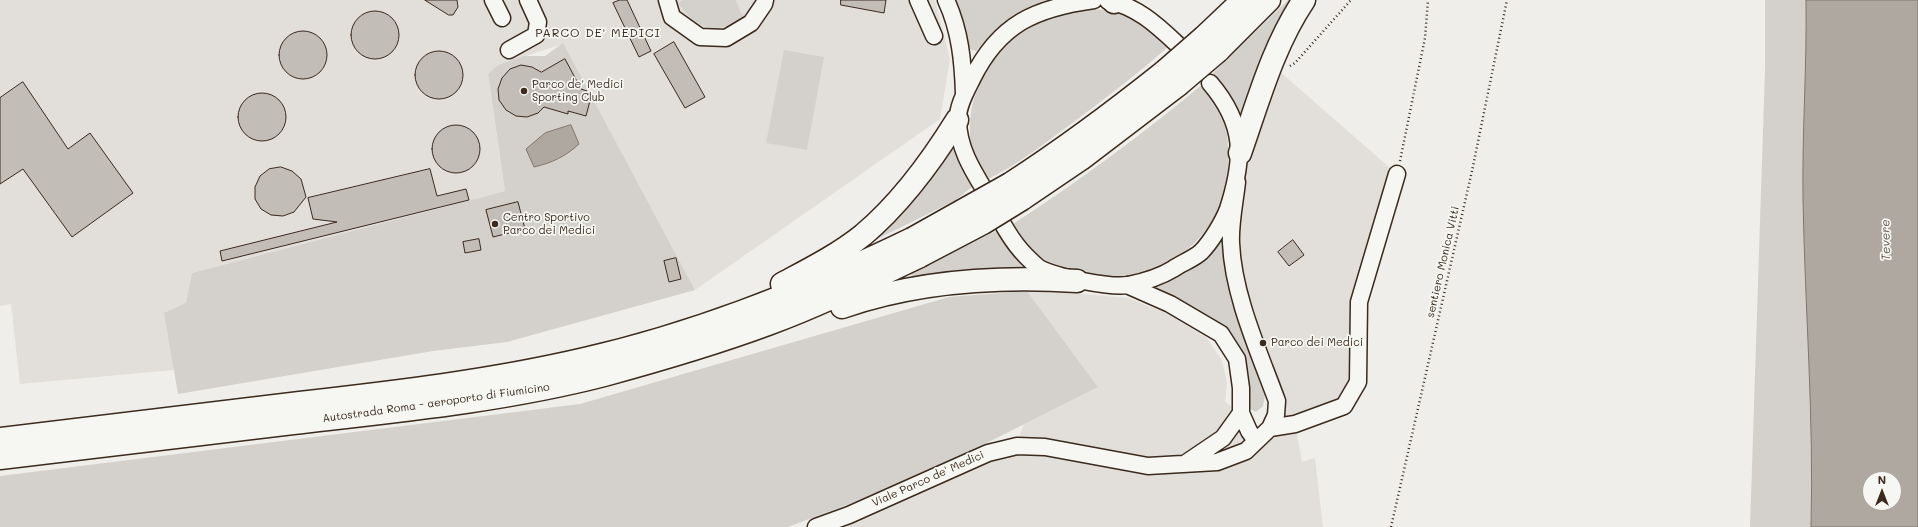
<!DOCTYPE html>
<style>
body{margin:0}
#map{position:relative;width:1918px;height:527px;overflow:hidden;background:#efeeea;font-family:Mali,sans-serif}
canvas{display:block}
.north{position:absolute;left:1862px;top:471px;width:40px;height:40px;box-sizing:border-box;background:#f6f6f2;border:1px solid #aba49d;border-radius:50%;rotate:0deg;font-size:11px;font-weight:700;line-height:16px;text-align:center;color:#3b2a1e}
.north::after{content:'';display:block;margin:auto;width:14px;height:18px;background:#3b2a1e;clip-path:polygon(50% 0,100% 100%,50% 72%,0 100%)}
</style>
<div id="map">
<canvas width="1918" height="527"></canvas>
<div class="north">N</div>
</div>
<script>
const ctx = document.querySelector('canvas').getContext('2d');
ctx.lineJoin = 'round';
function fillPath(path, color) { ctx.fillStyle = color; ctx.fill(path, 'evenodd'); }
function stroke(path, color, width, dash) { ctx.strokeStyle = color; ctx.lineWidth = width; ctx.lineCap = dash ? 'butt' : 'round'; ctx.setLineDash(dash || []); ctx.stroke(path); }
function drawText(font, color, halo, rows, align = 'center') {
  ctx.font = font + ' Mali,sans-serif'; ctx.lineWidth = 3.5; ctx.setLineDash([]); ctx.textBaseline = 'middle'; ctx.strokeStyle = halo; ctx.fillStyle = color; for (const [text, x, y, turn = 0] of rows) {
    ctx.save(); ctx.translate(x, y); ctx.rotate((+turn || 0) * Math.PI / 180); ctx.textAlign = isNaN(turn) ? turn : align; if (halo) ctx.strokeText(text, 0, 0); ctx.fillText(text, 0, 0); ctx.restore();
  }
}
const built = new Path2D(`
 M0,0H935L950,59L940,119L695,290L563,44L498,65L488,75L505,191L192,273L174,370L20,384L11,304L0,306Z
 M1278,70L1397,174L1359,302L1358,382L1344,406L1295,424L1302,462L1315,458L1323,527H816L1016,446L1024,424L1098,387L1027,291L1083,294L1128,298L1166,313L1207,338L1222,361L1227,383L1225,402L1241,413L1256,441L1277,401L1235,273L1237,182Z`);
const green = new Path2D(`
 M683,0H736L740,12L744,16C741,22 736,25 729,26C704,32 692,22 678,3Z
 M956,0H1051L1020,11L1002,25L976,51L969,49L964,25Z
 M1288,0H1290L1261,62L1242,118L1225,87L1213,73Z
 M1765,0H1806L1812,474L1811,527H1750L1765,70Z
 M1078,9C1124,8 1137,16 1170,45C1140,72 1107,97 1075,121C1046,142 1018,165 986,180C979,166 970,150 970,134C968,86 996,37 1040,18C1051,13 1066,12 1078,9Z
 M563,43L695,290L507,342L433,351L178,394L164,313L186,303L192,273L505,191L488,74L498,65L523,56H545ZM521,65L532,67L542,73L546,105C511,141 474,82 521,65Z
 M784,50L824,57L807,150L766,143Z
 M1204,83C1209,91 1218,100 1221,109C1231,139 1232,180 1218,210C1195,259 1140,285 1088,275C1072,272 1054,267 1040,257C1031,251 1020,233 1013,224C1079,181 1143,134 1204,83Z
 M952,148L974,185L956,200L855,250Z
 M1002,228L1033,270L1007,269L913,277L911,275V273Z
 M1225,231L1265,395L1263,406L1256,412L1250,409L1245,400L1224,331L1208,317L1150,287C1188,276 1199,259 1225,231Z
 M1027,291L1098,387L913,480L788,527H0V476L580,404L949,297Z`);
const water = new Path2D(`
 M1806,0H1918V527H1811C1814,418 1805,309 1803,200C1802,133 1807,67 1806,0ZM1870,479H1894V503H1870Z
 M571,125L579,144C566,156 552,163 534,167L526,149L545,133Z`);
const building = new Path2D(`
 M425,0H457L458,7L453,15H449Z
 M620,0H627L651,51L639,57L613,3Z
 M841,0H886L884,13L841,5Z
 M351 35a24 24 0 1 1 48 0a24 24 0 1 1-48 0Z
 M279 55a24 24 0 1 1 48 0a24 24 0 1 1-48 0Z
 M674,42L705,97L685,108L654,54Z
 M415 75a24 24 0 1 1 48 0a24 24 0 1 1-48 0Z
 M565,59L581,89L587,91L586,95L591,97L586,116L568,111V114L544,107L538,113L527,117L516,116L506,110L499,100L498,89L502,78L510,69L521,65L532,67L541,72Z
 M23,82L68,149L90,133L133,193L72,237L23,169L0,184V98Z
 M238 117a24 24 0 1 1 48 0a24 24 0 1 1-48 0Z
 M432 149a24 24 0 1 1 48 0a24 24 0 1 1-48 0Z
 M281,167L292,171L301,179L306,197L294,212L283,216L271,215L261,209L255,199V187L260,176L269,169Z
 M430,169L437,196L466,189L469,200L222,261L220,251L337,222L313,219L308,198Z
 M518,202L525,229L493,237L486,210Z
 M479,239L481,250L465,253L463,242Z
 M1293,240L1304,255L1289,266L1278,252Z
 M676,258L681,279L669,282L664,261Z`);
const path = new Path2D(`
 M1290,66L1295,63L1351,0
 M1400,161L1425,38L1428,0
 M1391,527L1472,171L1507,0`);
const minor = new Path2D(`
 M493,0L502,18
 M667,0L672,17L700,37L726,38L751,23L764,4L765,0
 M918,0L934,36
 M946,0C960,30 963,61 964,94
 M1094,0C1035,8 999,24 972,79C966,91 957,107 958,120C958,148 973,171 987,194C998,215 1009,239 1026,256C1030,260 1035,265 1039,268C1055,277 1111,288 1128,285C1143,282 1160,277 1173,269C1182,263 1193,259 1201,252C1211,242 1223,222 1228,209C1244,159 1246,125 1210,83
 M1108,1C1135,5 1157,25 1177,44
 M509,50L536,35L538,22L528,0
 M1127,285L1170,304L1221,334L1237,359L1241,388V413L1223,438L1186,463
 M1241,413L1249,431L1256,441
 M1270,428L1295,424L1344,406L1358,382L1359,302L1397,174
 M816,527L849,515L988,453L1017,446L1045,447L1148,466L1217,462L1246,451L1270,428L1276,415L1277,401C1259,352 1233,295 1231,243C1230,223 1235,201 1237,182`);
const highway = new Path2D(`
 M1114,2L1121,0
 M1204,37L1243,0
 M1218,51L1269,0
 M1240,153C1258,102 1273,46 1304,0
 M1010,184C1064,149 1115,111 1165,71
 M1022,199L1081,159L1178,85
 M782,284C810,269 838,255 863,235C901,203 931,162 957,120
 M842,307C917,281 998,276 1077,281
 M0,439C100,427 200,415 300,403C396,392 491,381 585,359C699,333 807,290 912,239
 M0,458C98,446 196,434 293,423C397,411 503,401 604,375C659,360 714,344 768,324C820,305 870,280 920,256`);
const highwayBridge = new Path2D(`
 M1165,71L1204,37
 M1178,85L1218,51
 M912,239L1010,184
 M920,256L983,223L1022,199`);
const markers = [
 [524,91,4,"#3b2a1e"],
 [495,224,4,"#3b2a1e"],
 [1263,343,4,"#3b2a1e"]
];
const poiNames = [
 ["Parco de' Medici",532,85],
 ["Sporting Club",532,98],
 ["Centro Sportivo",503,218],
 ["Parco dei Medici",503,231],
 ["Parco dei Medici",1271,343]
];
const streetNames = [
 ["sentiero Monica Vitti",1443,262,-77],
 ["Autostrada Roma - aeroporto di Fiumicino",436,403,-8],
 ["Viale Parco de' Medici",928,479,-24]
];
const neighbourhoodNames = [
 ["PARCO DE' MEDICI",598,33]
];
const waterNames = [
 ["Tevere",1886,240,-91]
];
fillPath(built, '#e2dfdb');
fillPath(green, '#d4d1cc');
fillPath(water, '#afa8a1');
stroke(water, '#81766d', 1);
fillPath(building, '#c2bdb7');
stroke(building, '#3b2a1e', 1);
stroke(minor, '#3b2a1e', 19);
stroke(highway, '#3b2a1e', 25);
stroke(path, '#3b2a1e', 2.5, [1, 3]);
stroke(minor, '#f6f6f2', 16);
stroke(highway, '#f6f6f2', 22);
stroke(highwayBridge, '#3b2a1e', 25, []);
stroke(highwayBridge, '#f6f6f2', 22);
for (const [x, y, r, color] of markers) { const dot = new Path2D(); dot.arc(x, y, r, 0, 2 * Math.PI); ctx.fillStyle = color; ctx.fill(dot); stroke(dot, '#f6f6f2', 1.5); }
drawText('11px', '#3b2a1e', '#f6f6f2', poiNames, 'left');
drawText('11px', '#3b2a1e', '#f6f6f2', streetNames);
ctx.letterSpacing = '1px';
drawText('12px', '#3b2a1e', '#f6f6f2', neighbourhoodNames);
ctx.letterSpacing = '0px';
drawText('italic 12px', '#64564c', '#f6f6f2', waterNames);
</script>
